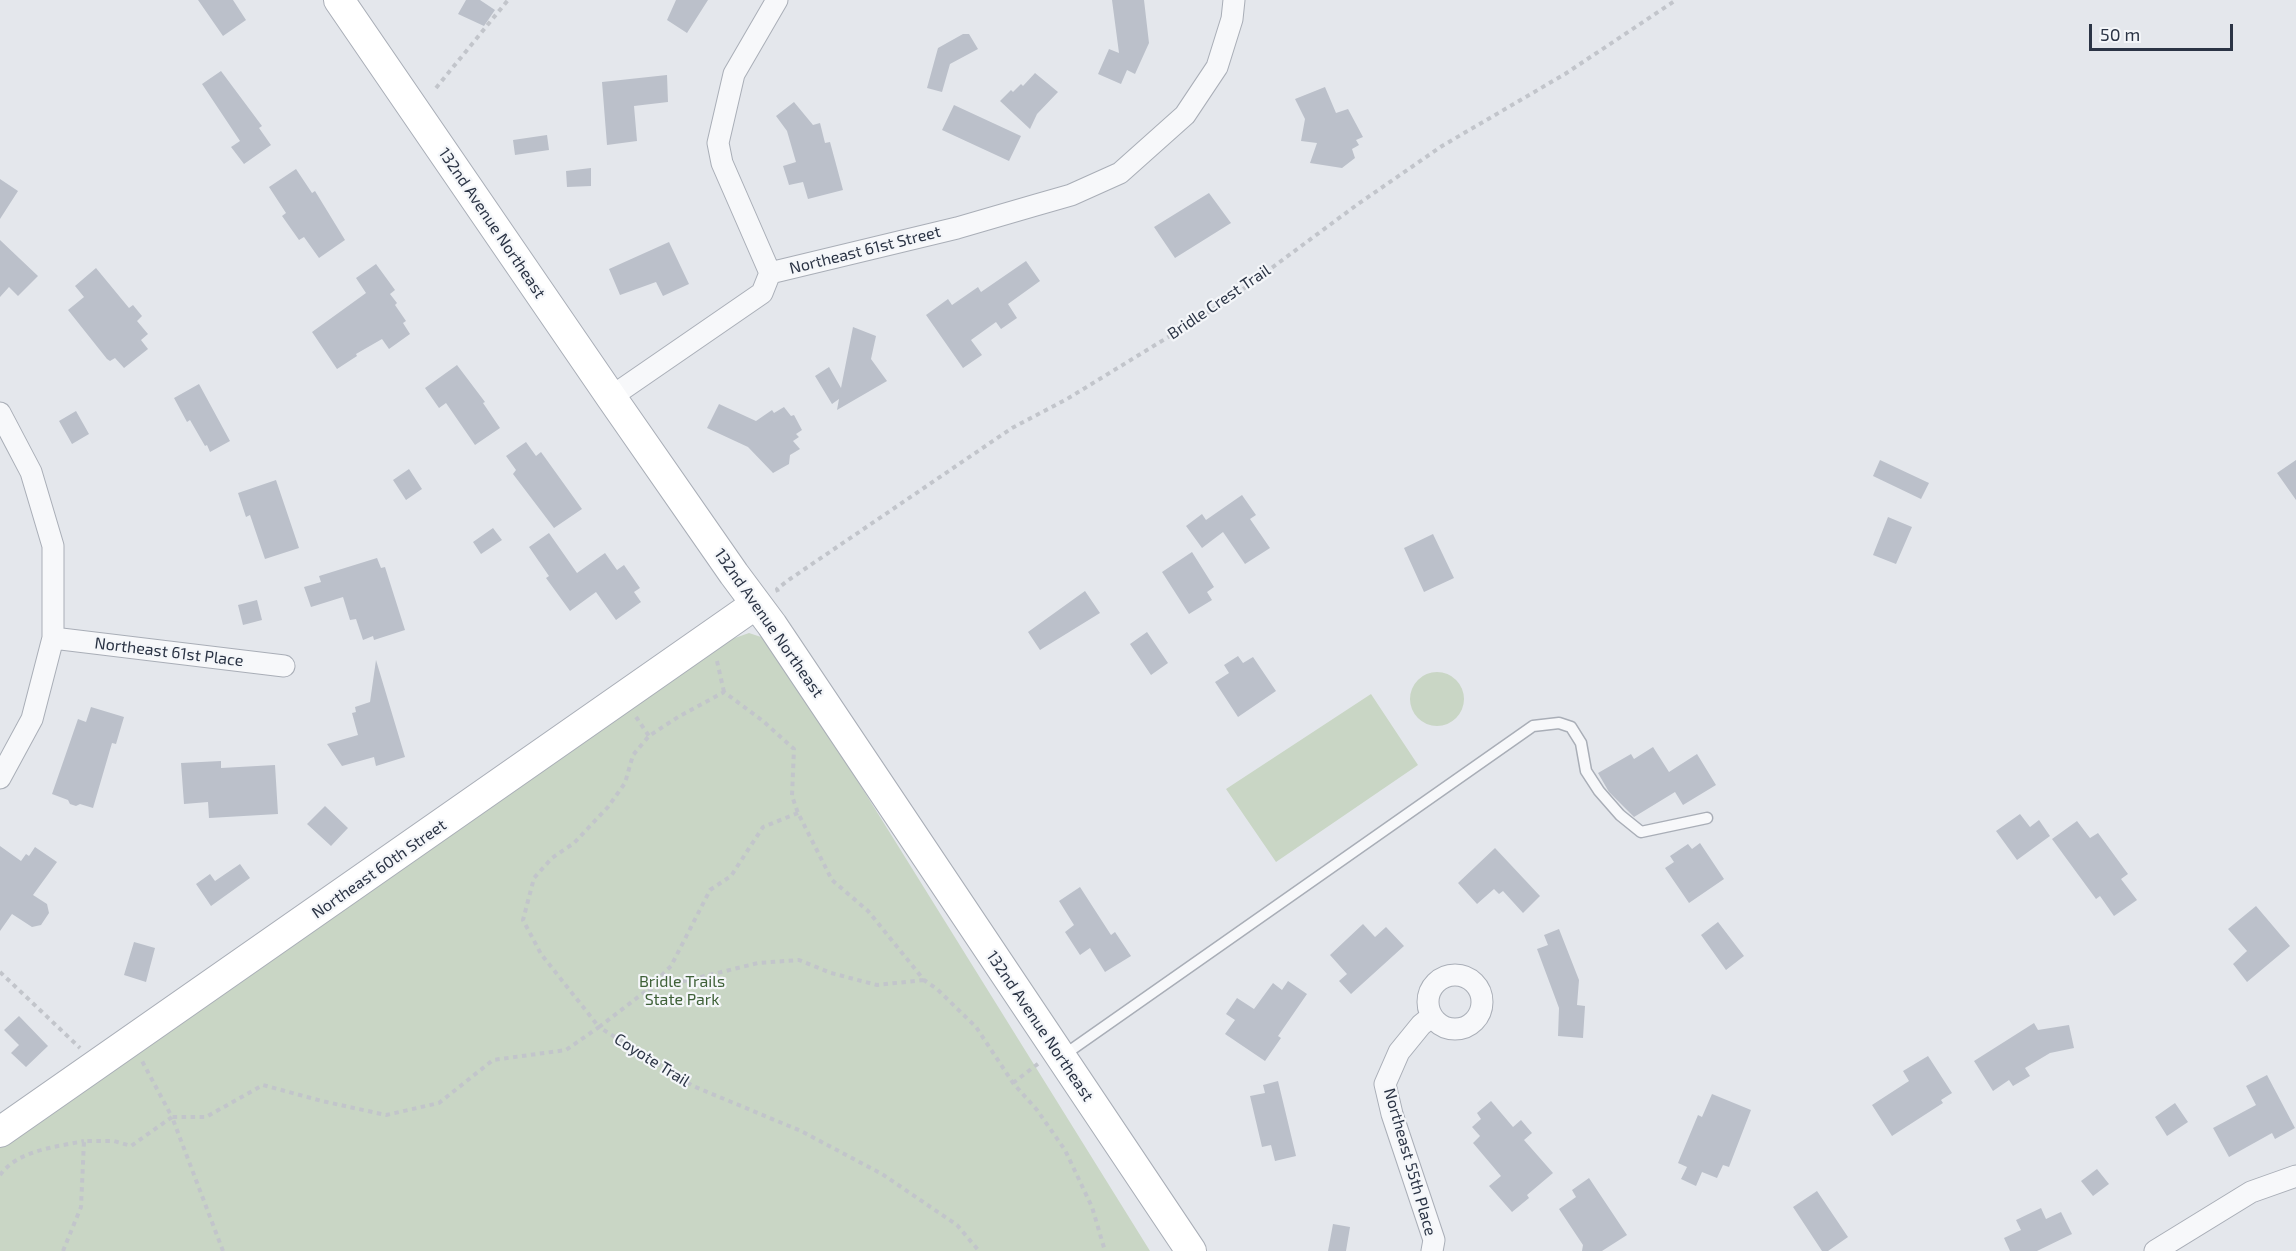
<!DOCTYPE html>
<style>
body{margin:0}
#map{position:relative;width:2296px;height:1251px;overflow:hidden;background:#e4e7ec;font-family:"Exo 2",sans-serif}
canvas{display:block}
.scale{position:absolute;left:2089px;top:24px;width:144px;height:27px;box-sizing:border-box;border:3px solid #2b3445;border-top:0;padding-left:8px;font-size:18px;line-height:21px;white-space:nowrap;color:#2b3445;-webkit-text-stroke:4px #f4f6f9;paint-order:stroke}
</style>
<div id="map">
<canvas width="2296" height="1251"></canvas>
<div class="scale">50 m</div>
</div>
<script>
const ctx = document.querySelector('canvas').getContext('2d');
ctx.lineJoin = 'round';
function fillPath(path, color) { ctx.fillStyle = color; ctx.fill(path, 'evenodd'); }
function stroke(path, color, width, dash) { ctx.strokeStyle = color; ctx.lineWidth = width; ctx.lineCap = dash ? 'butt' : 'round'; ctx.setLineDash(dash || []); ctx.stroke(path); }
function drawText(font, color, halo, rows, align = 'center') {
  ctx.font = font + ' "Exo 2",sans-serif'; ctx.lineWidth = 4.5; ctx.setLineDash([]); ctx.textBaseline = 'middle'; ctx.strokeStyle = halo; ctx.fillStyle = color; for (const [text, x, y, turn = 0] of rows) {
    ctx.save(); ctx.translate(x, y); ctx.rotate((+turn || 0) * Math.PI / 180); ctx.textAlign = isNaN(turn) ? turn : align; if (halo) ctx.strokeText(text, 0, 0); ctx.fillText(text, 0, 0); ctx.restore();
  }
}
const green = new Path2D(`
 M749,633L770,640L1150,1251H0V1146L732,639Z
 M1410 699a27 27 0 1 1 54 0a27 27 0 1 1-54 0Z
 M1371,694L1418,765L1276,862L1226,789Z`);
const building = new Path2D(`
 M198,0H233L246,20L223,36Z
 M466,0H480L495,10L484,26L458,14Z
 M676,0H708L687,33L667,20Z
 M1112,0H1144L1149,43L1135,74L1127,70L1121,84L1098,74L1109,49L1119,53Z
 M963,34H969L978,49L950,64L942,92L927,88L938,48Z
 M221,71L262,126L259,128L271,145L244,164L231,147L240,141L202,84Z
 M1035,73L1058,92L1037,114L1030,129L1000,101L1011,90L1013,92L1021,84L1023,86Z
 M667,75L668,102L634,106L637,141L607,145L602,82Z
 M1325,87L1336,113L1348,109L1363,137L1356,140L1359,145L1352,149L1355,158L1342,168L1310,163L1317,143L1301,141L1305,119L1295,99Z
 M794,102L813,125L820,123L825,143L830,142L843,190L808,199L803,182L789,185L783,166L796,162L787,131L776,116Z
 M954,105L1021,136L1009,161L942,130Z
 M547,135L549,150L515,155L513,140Z
 M591,168V186L567,187L566,171Z
 M296,169L312,193L315,191L345,240L319,258L304,237L299,240L282,216L286,213L269,187Z
 M0,179L18,191L0,219Z
 M1209,193L1231,223L1175,258L1154,227Z
 M0,240L38,276L18,296L9,287L0,297Z
 M669,242L689,284L663,296L656,282L620,295L609,269Z
 M1026,261L1040,281L1008,304L1017,318L1001,329L996,322L971,340L982,355L963,368L926,315L948,299L952,305L978,287L981,292Z
 M376,264L395,290L390,294L397,303L395,305L406,321L403,323L410,334L389,349L382,339L356,354L357,356L337,369L312,332L366,293L356,278Z
 M96,268L129,308L133,305L142,316L137,321L148,334L141,340L148,349L124,368L115,358L110,361L107,359L68,310L84,297L75,286Z
 M853,327L876,336L871,359L887,381L837,410L839,399L832,404L815,376L829,367L841,388Z
 M457,365L485,402L483,403L500,428L475,445L446,403L439,408L425,388Z
 M199,384L230,441L210,452L207,445L205,446L190,420L187,422L174,398Z
 M719,404L756,421L772,410L774,413L784,407L791,416L794,415L802,430L796,434L799,437L793,441L800,449L790,455L789,464L773,473L748,447L707,428Z
 M76,411L89,434L72,444L59,421Z
 M526,442L536,456L541,452L582,509L554,528L513,474L516,470L506,456Z
 M1880,460L1929,483L1921,499L1873,476Z
 M2296,460V500L2277,473Z
 M409,469L422,489L406,500L393,480Z
 M276,480L299,548L265,559L250,515L246,517L238,493Z
 M1242,495L1256,515L1250,519L1270,548L1245,564L1223,532L1202,548L1186,526L1202,514L1206,520Z
 M1888,517L1912,527L1896,564L1873,555Z
 M493,528L502,540L481,554L473,542Z
 M549,533L577,573L605,553L617,570L624,565L640,588L634,592L641,602L616,620L596,592L570,611L546,578L549,576L529,547Z
 M1433,534L1454,578L1424,592L1404,548Z
 M1192,552L1214,587L1207,592L1212,600L1189,614L1162,572Z
 M377,558L381,568L385,567L405,630L374,640L373,636L363,640L356,619L350,620L343,597L311,607L304,587L321,582L319,576Z
 M1085,591L1100,613L1040,650L1028,632Z
 M257,600L262,620L243,625L238,605Z
 M1147,632L1168,663L1151,675L1130,644Z
 M1238,656L1243,663L1253,657L1276,691L1238,717L1215,682L1229,673L1224,665Z
 M376,660L405,757L376,766L374,757L342,766L327,744L358,735L352,713L356,712L355,707L370,702Z
 M91,707L124,717L116,744L112,743L93,808L80,804L76,806L70,804L68,800L52,794L78,719L86,722Z
 M1653,747L1669,772L1697,754L1716,785L1683,805L1675,792L1634,817L1609,792L1598,773L1631,754L1634,759Z
 M221,761V768L275,765L278,814L209,818L208,802L184,804L181,763Z
 M325,806L348,828L331,846L307,824Z
 M2020,814L2030,827L2039,820L2050,836L2017,860L1996,831Z
 M2077,821L2090,838L2098,833L2128,874L2121,879L2137,900L2114,916L2100,896L2096,899L2052,839Z
 M1700,843L1724,879L1689,903L1665,868L1674,862L1670,856L1688,844L1692,849Z
 M0,846L21,861L26,854L29,856L35,847L57,862L33,895L47,904L49,913L41,925L32,927L12,914L0,931Z
 M1495,848L1540,896L1523,913L1503,891L1499,894L1494,889L1477,904L1458,883Z
 M240,864L250,878L211,906L196,884L210,874L215,881Z
 M1080,887L1111,935L1115,932L1131,956L1105,972L1090,948L1080,955L1065,932L1074,925L1059,901Z
 M2256,906L2290,946L2247,982L2233,964L2247,951L2228,929Z
 M1718,922L1744,956L1726,970L1701,935Z
 M1363,924L1375,937L1386,927L1404,946L1351,994L1339,981L1347,974L1330,955Z
 M1559,929L1579,980L1577,1005L1585,1006L1583,1038L1558,1036L1559,1008L1537,949L1548,945L1544,935Z
 M134,942L155,948L146,982L124,975Z
 M1288,981L1307,994L1278,1036L1281,1038L1265,1061L1225,1034L1235,1020L1226,1014L1237,998L1254,1009L1273,983L1282,990Z
 M19,1016L48,1046L26,1067L11,1053L19,1045L4,1030Z
 M2034,1023L2038,1030L2069,1025L2074,1048L2050,1053L2025,1068L2030,1076L2013,1086L2009,1080L1993,1091L1974,1061Z
 M1928,1056L1952,1093L1941,1100L1943,1103L1892,1136L1872,1105L1909,1081L1903,1071Z
 M2267,1075L2295,1128L2275,1139L2272,1133L2229,1157L2213,1128L2256,1105L2246,1086Z
 M1278,1081L1296,1156L1275,1161L1271,1145L1262,1147L1250,1096L1265,1093L1263,1085Z
 M1712,1094L1751,1110L1729,1167L1723,1165L1717,1178L1702,1172L1696,1186L1681,1179L1687,1167L1678,1163L1698,1115L1702,1117Z
 M1491,1101L1513,1127L1521,1120L1532,1133L1524,1140L1553,1173L1527,1195L1529,1198L1512,1212L1489,1186L1501,1176L1473,1143L1480,1136L1472,1127L1481,1119L1477,1113Z
 M2175,1103L2188,1122L2167,1136L2155,1117Z
 M2097,1169L2109,1184L2093,1196L2081,1181Z
 M1589,1178L1627,1235L1602,1251H1582L1583,1245L1559,1209L1576,1197L1572,1190Z
 M1817,1191L1848,1237L1828,1251H1822L1793,1207Z
 M2041,1208L2046,1219L2061,1212L2072,1234L2037,1251H2010L2004,1238L2021,1230L2016,1220Z
 M1333,1224L1350,1227L1346,1251H1328Z`);
const path = new Path2D(`
 M436,88L508,0
 M778,592L777,589L790,579L1012,428L1067,399L1227,301L1358,204L1442,146L1565,74L1676,0
 M717,661L724,692
 M636,717L649,736
 M798,813L763,827L731,876L710,890L671,966L646,991L599,1027L541,954L523,920L534,878L552,858L574,843L608,807L625,783L633,755L649,736L678,717L724,692L763,721L794,749L792,796L798,813L832,880L868,911L924,980L937,989L976,1027L1013,1083L1037,1110L1065,1150L1092,1207L1105,1251
 M0,972L80,1048
 M648,990L758,963L799,960L831,973L877,985L924,980
 M1013,1083L1039,1063
 M0,1175C18,1150 56,1147 84,1141
 M63,1251L81,1207L84,1141H114L131,1146L172,1117L142,1061
 M223,1251L172,1117H206L263,1085L322,1101L386,1115L439,1103L493,1060L566,1050L599,1027L693,1086L801,1131L882,1174L957,1225L979,1251`);
const lane = new Path2D(`
 M1061,1057L1533,726L1559,723L1571,727L1581,743L1586,771L1599,791L1620,815L1641,832L1707,818`);
const street = new Path2D(`
 M770,273L722,163L718,143L734,74L777,0
 M611,397L762,293L770,273L957,228L1036,205L1071,195L1120,173L1185,115L1217,67L1232,19L1234,0
 M0,413L31,472L53,546V638L32,719L0,778
 M53,638L284,666
 M1428 1002a27 27 0 1 1 54 0a27 27 0 1 1-54 0Z
 M1432,1016L1421,1025L1399,1052L1385,1084L1392,1114L1434,1240L1432,1251
 M2155,1251L2251,1192L2296,1176`);
const secondary = new Path2D(`
 M339,0L611,397L734,574L772,625L1191,1251
 M0,1132L756,604`);
const streetNames = [
 ["132nd Avenue Northeast",492,223,56],
 ["Northeast 61st Street",865,250,-14],
 ["Bridle Crest Trail",1219,302,-34],
 ["132nd Avenue Northeast",769,623,55],
 ["Northeast 61st Place",169,652,7],
 ["Northeast 60th Street",379,869,-35],
 ["132nd Avenue Northeast",1040,1026,56],
 ["Coyote Trail",652,1060,32],
 ["Northeast 55th Place",1410,1162,74]
];
const parkNames = [
 ["Bridle Trails",682,982],
 ["State Park",682,1000]
];
fillPath(green, '#c9d6c5');
fillPath(building, '#bbc0ca');
stroke(lane, '#a9aeb7', 13);
stroke(street, '#a9aeb7', 23);
stroke(secondary, '#a9aeb7', 32);
stroke(path, '#c2c5cb', 4, [4.5, 4.5]);
stroke(lane, '#f7f8fa', 10);
stroke(street, '#f7f8fa', 21);
stroke(secondary, '#fff', 30);
drawText('16px', '#2b3445', '#f4f6f9', streetNames);
drawText('16px', '#3f6138', '#f4f6f9', parkNames);
</script>
